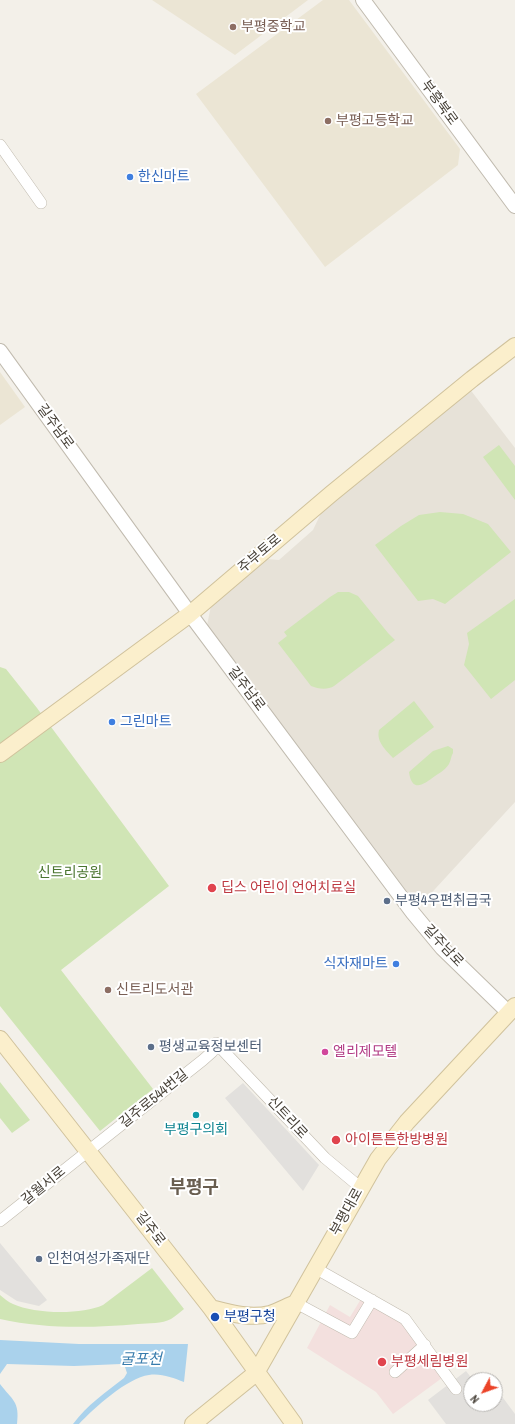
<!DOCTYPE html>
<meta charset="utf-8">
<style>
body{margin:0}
#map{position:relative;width:515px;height:1424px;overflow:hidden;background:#f3f0e9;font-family:"Archivo Narrow",sans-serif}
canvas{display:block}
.north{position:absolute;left:463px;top:1372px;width:40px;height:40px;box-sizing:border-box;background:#fff;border:1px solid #b5b3af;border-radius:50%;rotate:229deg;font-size:11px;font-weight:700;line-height:16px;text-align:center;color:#474138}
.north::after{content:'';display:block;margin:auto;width:14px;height:18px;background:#eb4328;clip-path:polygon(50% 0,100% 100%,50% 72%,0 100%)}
</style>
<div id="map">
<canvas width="515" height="1424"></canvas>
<div class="north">N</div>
</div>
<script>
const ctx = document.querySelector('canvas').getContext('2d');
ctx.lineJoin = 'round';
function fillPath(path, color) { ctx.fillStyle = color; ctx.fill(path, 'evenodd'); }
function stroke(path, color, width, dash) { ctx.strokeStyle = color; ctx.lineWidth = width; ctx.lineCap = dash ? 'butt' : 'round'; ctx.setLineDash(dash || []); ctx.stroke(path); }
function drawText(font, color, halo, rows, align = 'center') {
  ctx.font = font + ' "Archivo Narrow","Noto Sans KR",sans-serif'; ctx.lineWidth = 4; ctx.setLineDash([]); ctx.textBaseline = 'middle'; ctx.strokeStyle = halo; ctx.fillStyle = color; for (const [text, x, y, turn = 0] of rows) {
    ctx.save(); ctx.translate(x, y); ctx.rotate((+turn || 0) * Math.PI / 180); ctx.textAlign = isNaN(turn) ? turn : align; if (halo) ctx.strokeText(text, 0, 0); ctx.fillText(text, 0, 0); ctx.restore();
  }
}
const residential = new Path2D(`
 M469,388L515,448V802L413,913L205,635L211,606L266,559L279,560L313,530L323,509Z`);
const education = new Path2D(`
 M152,0H308L235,55Z
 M323,0H349L460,149L458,165L325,267L196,94Z
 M0,372L25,407L0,425Z`);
const medical = new Path2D(`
 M361,1299L408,1324L446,1375L393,1414L376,1392L307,1348L330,1305L350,1317Z`);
const green = new Path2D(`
 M499,445L515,466V500L483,457Z
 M440,512L463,514L488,524L511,552L445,604L433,599L418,601L375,545L401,526L419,515Z
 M338,592H349L358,596L388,633L395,640L334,686C328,690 318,689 311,686L278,643L287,636L284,632L330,597Z
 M515,599V680L491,699L464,665L469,644L467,633Z
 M0,667L6,669L37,708L169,886L61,970L153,1089L100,1131L0,1006Z
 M414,701L434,727L393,758C386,750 376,742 379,730Z
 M448,746L453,749V753C451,756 451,760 449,764C446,769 440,773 435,776C423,785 412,793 409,772L433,751Z
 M0,1082L30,1120L12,1133L0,1118Z
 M152,1268L184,1309C180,1312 176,1316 171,1319C162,1324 149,1323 138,1324C92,1328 45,1329 0,1319V1295C4,1298 8,1302 13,1304C34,1314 82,1315 103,1305Z`);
const parking = new Path2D(`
 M243,1083L319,1165L303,1191L225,1098Z
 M0,1243L47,1300L39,1306L17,1301L0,1290Z
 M466,1371L473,1380H471V1404H495V1387L515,1414V1424H446L428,1400Z`);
const water = new Path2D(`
 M0,1340L79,1344H188L184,1382C173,1378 161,1373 149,1375C127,1378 94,1408 79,1424H73C87,1405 106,1392 124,1378L127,1373L125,1367L121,1364L74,1366L7,1364L0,1374Z
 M0,1384C12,1400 20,1401 17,1424H0Z`);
const minor = new Path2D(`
 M0,145L41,203
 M0,1221L203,1060L212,1052L216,1043L325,1158L361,1188
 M315,1268L405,1319L456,1389
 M296,1303L352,1333L372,1300
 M395,1372L425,1345`);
const tertiary = new Path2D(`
 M363,0L515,206
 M0,351L190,614L413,913L442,948L509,1013`);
const secondary = new Path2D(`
 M0,754L190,614L331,494L472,379L515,346
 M0,1039L211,1308L294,1424
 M211,1308C230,1313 250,1319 270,1314C279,1311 288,1306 296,1303
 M193,1424L256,1373L378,1159L407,1122L515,1006`);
const markers = [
 [233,27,4,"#8d6e63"],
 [328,121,4,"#8d6e63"],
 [130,177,4,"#3f7fe0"],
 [112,722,4,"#3f7fe0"],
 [212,888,5,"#e0444e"],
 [387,901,4,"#5c6f8a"],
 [396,964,4,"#3f7fe0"],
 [108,990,4,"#8d6e63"],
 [151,1047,4,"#5c6f8a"],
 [325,1052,4,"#d1479c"],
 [196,1115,4,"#0f9aa8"],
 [336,1140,5,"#e0444e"],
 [39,1259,4,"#5c6f8a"],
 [215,1317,5,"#1a4fb4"],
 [382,1362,5,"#e0444e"]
];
const educationNames = [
 ["부평중학교",241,27],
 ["부평고등학교",336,121],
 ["신트리도서관",116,990]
];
const streetNames = [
 ["부흥북로",439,103,54],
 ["길주남로",55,427,54],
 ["주부토로",260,554,-40],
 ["길주남로",246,689,53],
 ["길주남로",443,946,47],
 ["길주로544번길",154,1099,-39],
 ["신트리로",287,1118,47],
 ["갈월서로",44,1186,-39],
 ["부평대로",347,1212,-61],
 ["길주로",150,1229,52]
];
const shopNames = [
 ["한신마트",138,177],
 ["그린마트",120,722],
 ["식자재마트",388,964,"right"]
];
const parkNames = [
 ["신트리공원",70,873]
];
const healthNames = [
 ["딥스 어린이 언어치료실",221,888],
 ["아이튼튼한방병원",345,1140],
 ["부평세림병원",391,1362]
];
const serviceNames = [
 ["부평4우편취급국",395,901],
 ["평생교육정보센터",159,1047],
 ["인천여성가족재단",47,1259]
];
const hotelNames = [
 ["엘리제모텔",333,1052]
];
const cultureNames = [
 ["부평구의회",196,1130]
];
const transitNames = [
 ["부평구청",224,1317]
];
const waterNames = [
 ["굴포천",141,1360]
];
const districtNames = [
 ["부평구",194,1188]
];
fillPath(residential, '#e7e2d8');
fillPath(education, '#ebe5d4');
fillPath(medical, '#f3e0de');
fillPath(green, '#d0e5b5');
fillPath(parking, '#e2e0dd');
fillPath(water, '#aad2ec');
stroke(minor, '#c1bbaf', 12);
stroke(tertiary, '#c1bbaf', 16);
stroke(secondary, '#d0c29c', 18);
stroke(minor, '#fff', 11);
stroke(tertiary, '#fff', 14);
stroke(secondary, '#fbefcc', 16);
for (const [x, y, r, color] of markers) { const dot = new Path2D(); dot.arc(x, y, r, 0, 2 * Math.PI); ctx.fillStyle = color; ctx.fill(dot); stroke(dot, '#fff', 1.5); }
drawText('14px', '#785e54', '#fff', educationNames, 'left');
drawText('14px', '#474138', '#fff', streetNames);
drawText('14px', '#366cbe', '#fff', shopNames, 'left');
drawText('14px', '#4a752f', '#fff', parkNames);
drawText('14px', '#be3a42', '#fff', healthNames, 'left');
drawText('14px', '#4e5e75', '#fff', serviceNames, 'left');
drawText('14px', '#b23c85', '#fff', hotelNames, 'left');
drawText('14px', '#0d838f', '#fff', cultureNames);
drawText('14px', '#164399', '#fff', transitNames, 'left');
drawText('italic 15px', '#387cac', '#fff', waterNames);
drawText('bold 18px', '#695e50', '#fff', districtNames);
</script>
